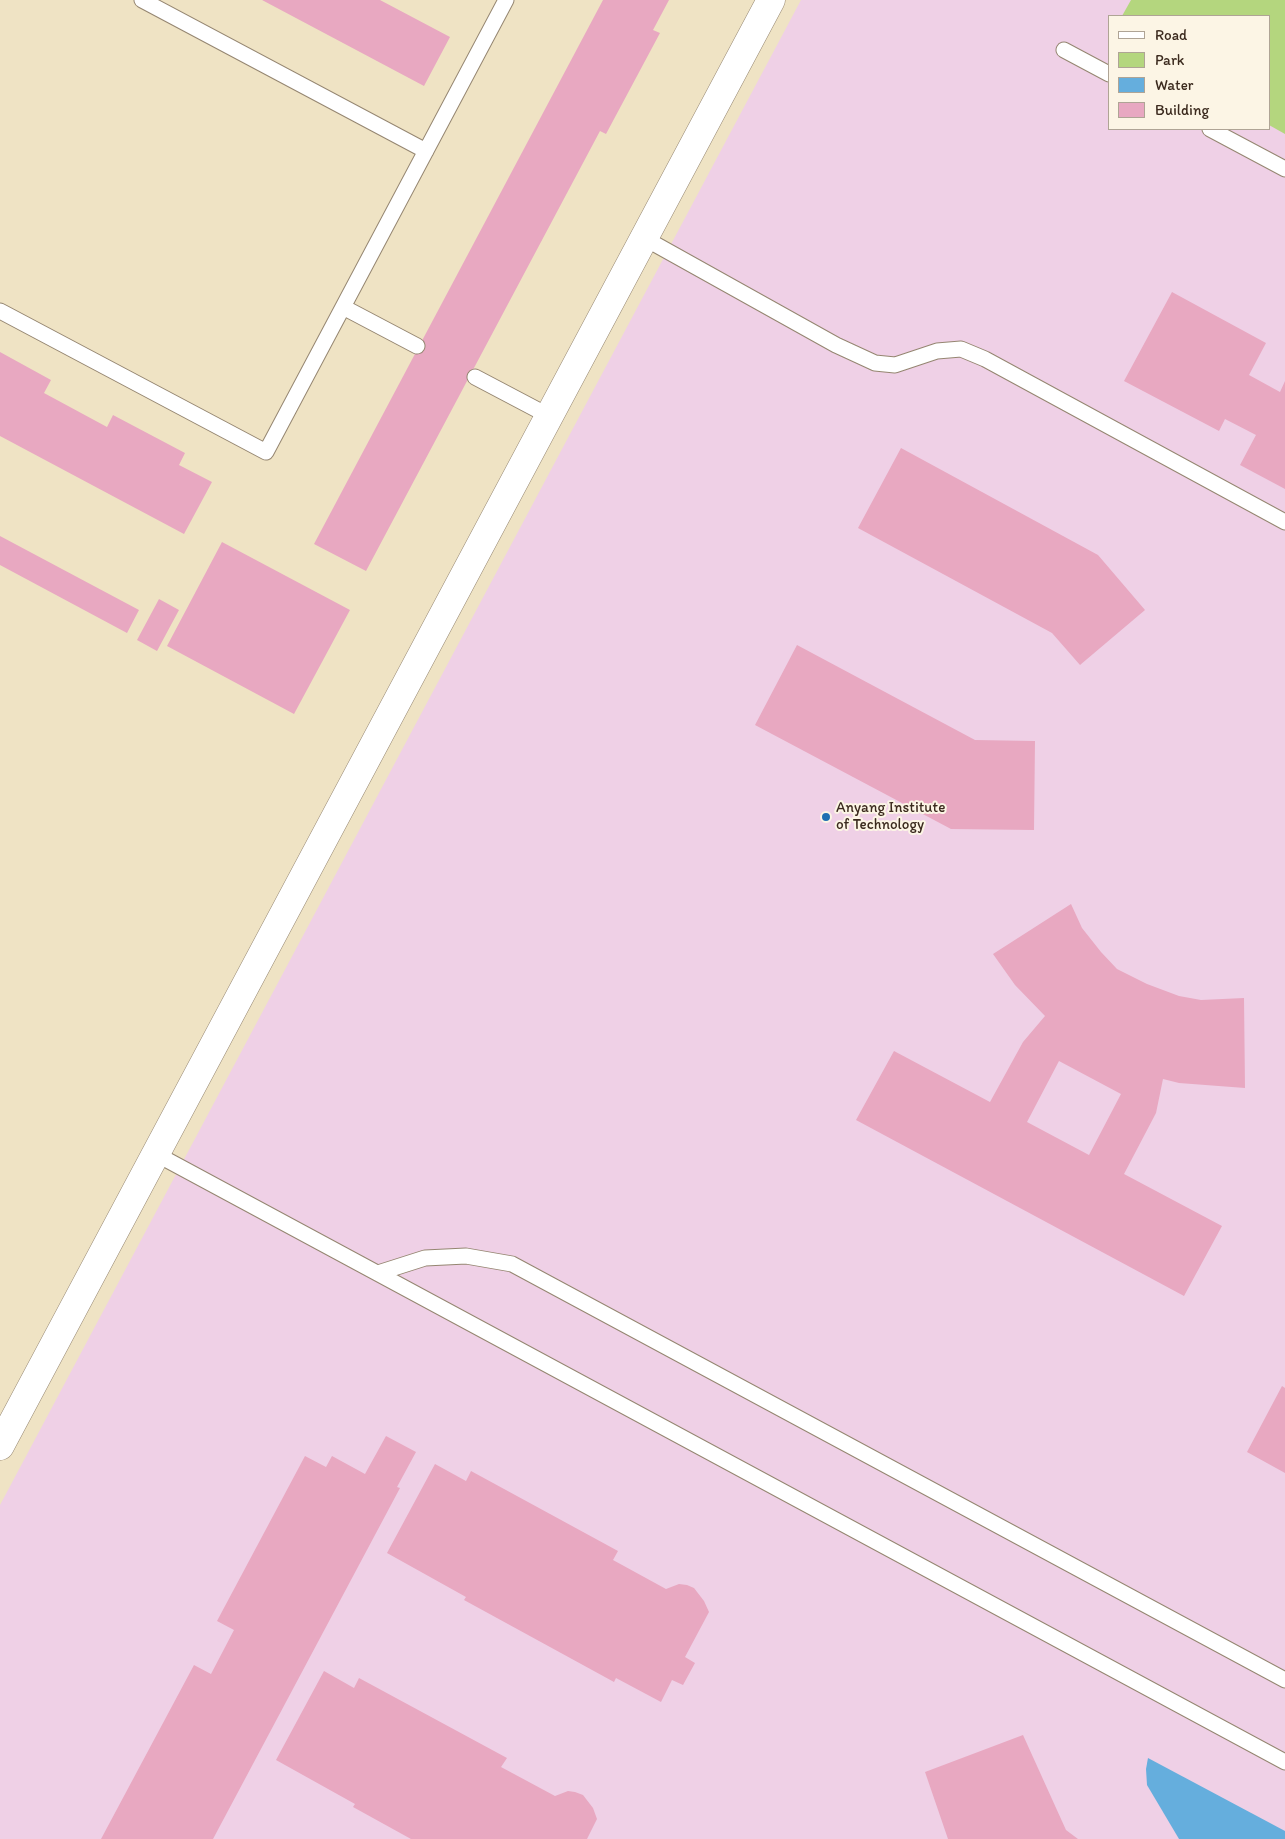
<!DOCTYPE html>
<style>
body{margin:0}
#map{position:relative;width:1285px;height:1839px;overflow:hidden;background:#efe3c4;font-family:Itim,sans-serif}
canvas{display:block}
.legend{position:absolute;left:1108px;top:15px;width:162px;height:115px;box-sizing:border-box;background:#fcf5e5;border:1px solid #afa495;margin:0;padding:6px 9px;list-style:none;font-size:15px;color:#3b2a1e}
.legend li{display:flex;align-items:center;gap:10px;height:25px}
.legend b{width:25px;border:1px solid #afa495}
</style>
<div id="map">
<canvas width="1285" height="1839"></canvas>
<ul class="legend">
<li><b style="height:6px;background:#fff"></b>Road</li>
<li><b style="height:14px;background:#b4d67e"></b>Park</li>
<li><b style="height:14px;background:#65aedd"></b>Water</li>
<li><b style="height:14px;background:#e8a8c1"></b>Building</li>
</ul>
</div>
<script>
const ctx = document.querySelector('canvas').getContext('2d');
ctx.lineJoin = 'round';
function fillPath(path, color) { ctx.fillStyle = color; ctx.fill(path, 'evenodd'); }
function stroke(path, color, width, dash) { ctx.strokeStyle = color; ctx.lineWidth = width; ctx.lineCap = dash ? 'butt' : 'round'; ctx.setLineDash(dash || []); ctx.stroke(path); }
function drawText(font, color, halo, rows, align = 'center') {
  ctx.font = font + ' Itim,sans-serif'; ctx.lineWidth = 4; ctx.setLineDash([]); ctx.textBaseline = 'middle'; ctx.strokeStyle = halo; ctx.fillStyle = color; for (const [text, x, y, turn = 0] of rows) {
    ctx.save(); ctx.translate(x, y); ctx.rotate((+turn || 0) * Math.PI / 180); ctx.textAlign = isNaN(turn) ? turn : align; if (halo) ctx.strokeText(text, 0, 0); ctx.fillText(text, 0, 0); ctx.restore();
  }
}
const built = new Path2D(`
 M801,0H1285V1839H0V1505ZM1109,16H1269V129H1109Z`);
const green = new Path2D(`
 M1131,0H1285V134L1269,125V16H1122Z`);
const water = new Path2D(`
 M1148,1758L1285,1831V1839H1179L1147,1785L1146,1769Z`);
const building = new Path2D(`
 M262,0H380L450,37L424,86Z
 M603,0H669L653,30L660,33L606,134L600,131L366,571L314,544Z
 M1172,292L1266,343L1249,375L1280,392L1285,381V489L1240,465L1256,435L1225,419L1219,431L1124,381Z
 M0,352L51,380L44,393L107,427L113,415L185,453L179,465L212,482L184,534L0,436Z
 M901,448L1098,555L1145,610L1080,665L1052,633L858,528Z
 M0,536L139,610L127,633L0,565Z
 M222,542L350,610L294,714L167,646Z
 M159,599L179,610L157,651L137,640Z
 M797,645L975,740L1035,741L1034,830L951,829L755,725Z
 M1071,904L1082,928L1101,952L1117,969L1147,984L1179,996L1201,1000L1244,998L1245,1088L1179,1083L1163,1079L1156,1113L1124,1174L1222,1226L1184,1296L856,1120L894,1051L990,1102L1023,1042L1045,1016L1015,985L993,954ZM1059,1061L1121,1094L1089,1155L1027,1122Z
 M1282,1386L1285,1388V1473L1247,1452Z
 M386,1436L416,1452L397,1487L400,1488L213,1839H101L194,1665L211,1674L234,1630L217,1621L305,1456L326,1467L332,1456L365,1474Z
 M435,1464L466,1481L471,1471L618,1551L613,1560L666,1589L679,1584L687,1585L694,1588L704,1601L709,1612L685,1657L695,1663L683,1685L672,1680L661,1702L616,1678L614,1682L464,1600L466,1597L387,1553Z
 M324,1671L354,1688L359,1678L507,1758L501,1767L555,1796L568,1791L575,1792L583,1795L593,1808L597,1819L587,1839H411L353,1807L355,1804L276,1760Z
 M1023,1735L1066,1830L1078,1839H948L925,1772Z`);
const service = new Path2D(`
 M142,0L426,151
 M1064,50L1109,74
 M1210,129L1285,169
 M644,238L836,345L875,363L895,365L937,351L961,349L985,359L1285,522
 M343,307L417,346
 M0,311L266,452L506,0
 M475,377L549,416
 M156,1154L1285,1762
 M378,1273L425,1258L466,1256L512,1264L1285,1680`);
const minor = new Path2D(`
 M0,1446L771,0`);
const markers = [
 [826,817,5,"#1f6fb2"]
];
const poiNames = [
 ["Anyang Institute",836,808],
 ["of Technology",836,825]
];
fillPath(built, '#efd0e6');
fillPath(green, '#b4d67e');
fillPath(water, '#65aedd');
fillPath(building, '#e8a8c1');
stroke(service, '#958671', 17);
stroke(minor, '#958671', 29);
stroke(service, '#fff', 15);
stroke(minor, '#fff', 28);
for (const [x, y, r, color] of markers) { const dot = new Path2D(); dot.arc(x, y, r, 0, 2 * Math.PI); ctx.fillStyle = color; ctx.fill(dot); stroke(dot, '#fcf5e5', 2); }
drawText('15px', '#3b2a1e', '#fcf5e5', poiNames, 'left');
</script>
